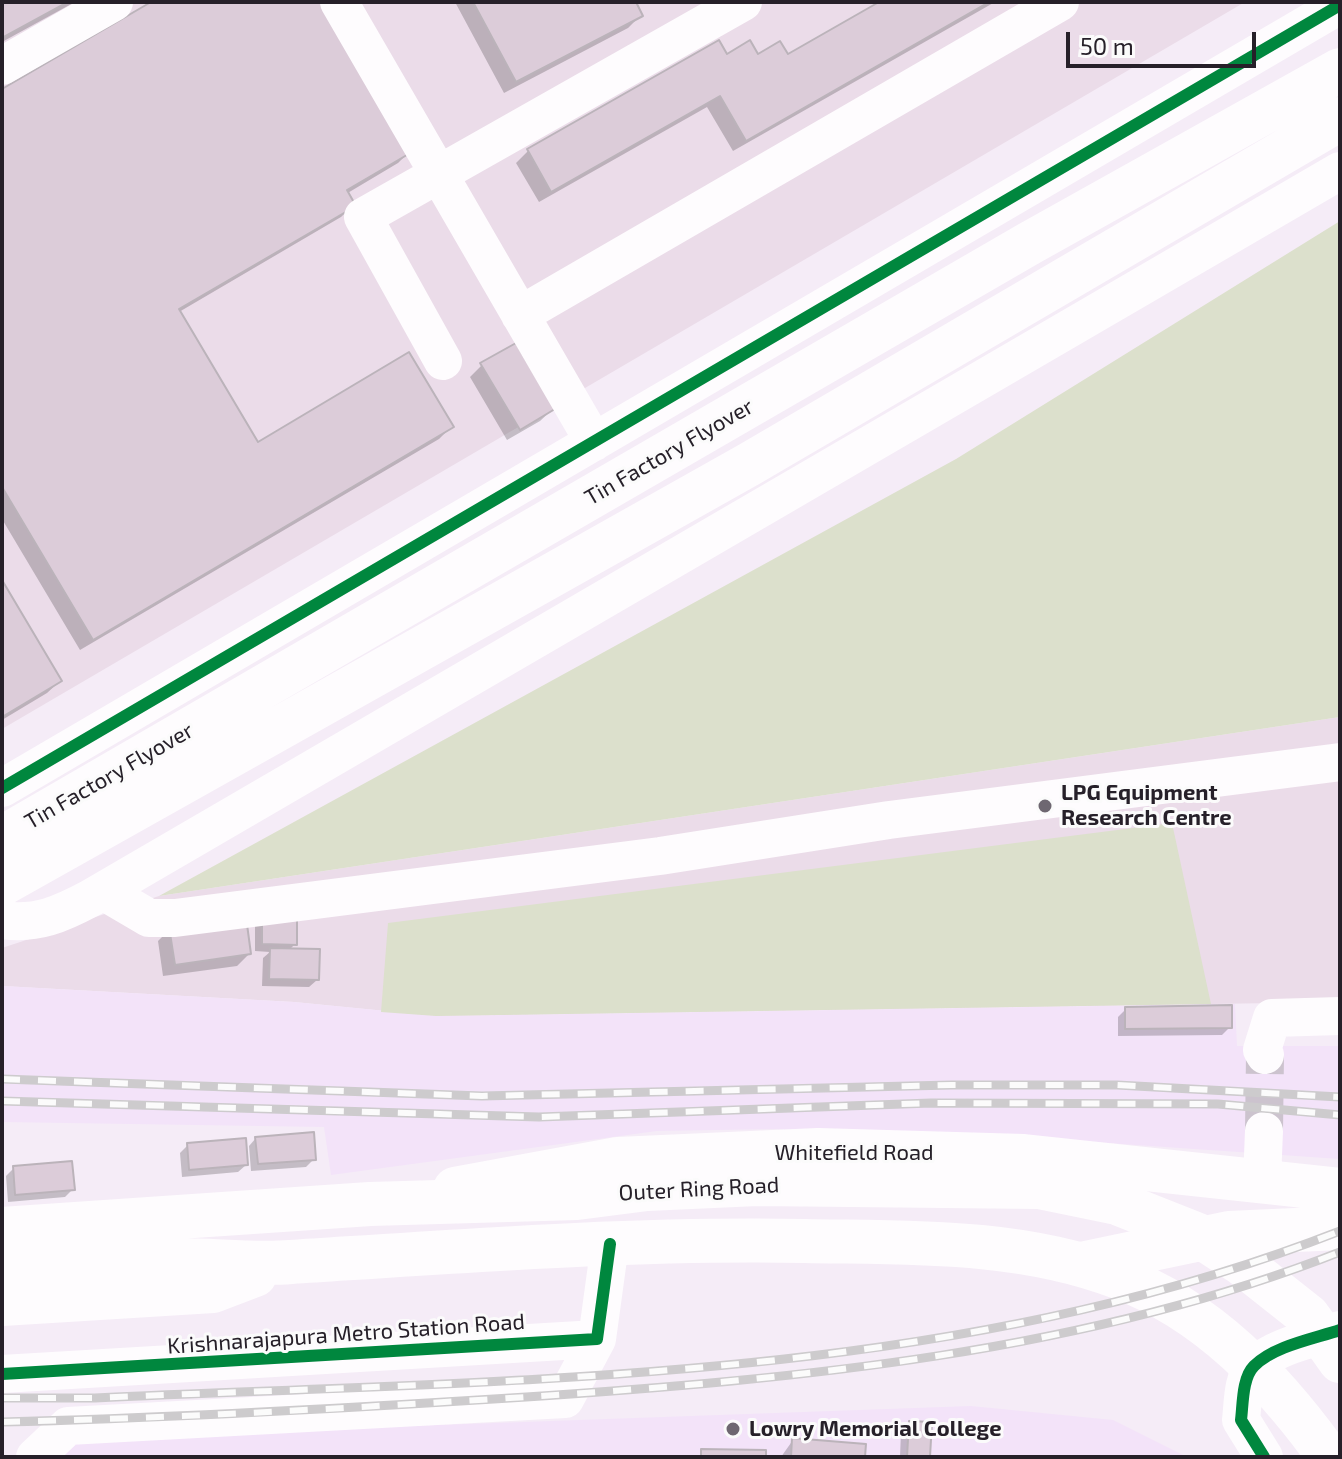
<!DOCTYPE html>
<style>
body{margin:0}
#map{position:relative;width:1342px;height:1459px;overflow:hidden;background:#f5ecf7;font-family:"Exo 2",sans-serif}
canvas{display:block}
.frame{position:absolute;inset:0;border:4px solid #262029;pointer-events:none}
.scale{position:absolute;left:1066px;top:32px;width:190px;height:36px;box-sizing:border-box;border:4px solid #262029;border-top:0;padding-left:10px;font-size:24px;line-height:28px;white-space:nowrap;color:#262029;-webkit-text-stroke:6px #fbfbfb;paint-order:stroke}
</style>
<div id="map">
<canvas width="1342" height="1459"></canvas>
<div class="frame"></div>
<div class="scale">50 m</div>
</div>
<script>
const ctx = document.querySelector('canvas').getContext('2d');
ctx.lineJoin = 'round';
function fillPath(path, color) { ctx.fillStyle = color; ctx.fill(path, 'evenodd'); }
function stroke(path, color, width, dash) { ctx.strokeStyle = color; ctx.lineWidth = width; ctx.lineCap = dash ? 'butt' : 'round'; ctx.setLineDash(dash || []); ctx.stroke(path); }
function drawText(font, color, halo, rows, align = 'center') {
  ctx.font = font + ' "Exo 2",sans-serif'; ctx.lineWidth = 6; ctx.setLineDash([]); ctx.textBaseline = 'middle'; ctx.strokeStyle = halo; ctx.fillStyle = color; for (const [text, x, y, turn = 0] of rows) {
    ctx.save(); ctx.translate(x, y); ctx.rotate((+turn || 0) * Math.PI / 180); ctx.textAlign = isNaN(turn) ? turn : align; if (halo) ctx.strokeText(text, 0, 0); ctx.fillText(text, 0, 0); ctx.restore();
  }
}
const industrial = new Path2D(`
 M2,2H1245L2,729Z
 M1340,717V1002L436,1016L294,1002L2,986V948L159,896Z`);
const built = new Path2D(`
 M2,986L294,1002L437,1016L1235,1004L1237,1046H1340V1159L1078,1141L774,1129L657,1131L331,1175L324,1127L2,1122Z
 M971,1406L1113,1420L1187,1457H54L74,1438Z`);
const green = new Path2D(`
 M1340,221V717L159,896L956,459Z
 M1172,823L1211,1004L436,1016L381,1012L388,923Z`);
const shadow = new Path2D(`
 M2,2H75L2,42Z
 M155,2L410,151L398,163L346,194L353,205L341,217L179,312L257,444L451,427L439,439L80,650L2,519V92Z
 M455,2H633L640,16L628,28L504,93Z
 M883,2H995L733,151L707,107L539,202L516,163L528,151L726,56L787,57Z
 M482,365L553,409L540,421L507,440L470,377Z
 M2,584L60,681L47,693L2,720Z
 M263,916L295,944L288,951L317,980L309,987L262,986L263,958L270,952L255,951V924Z
 M170,929L249,954L237,966L163,976L158,941Z
 M1126,1009L1230,1027L1222,1035L1118,1036V1017Z
 M256,1138L314,1159L306,1167L251,1171L249,1146Z
 M188,1145L246,1165L238,1172L182,1177L180,1153Z
 M14,1168L73,1189L65,1197L8,1202L6,1176Z
 M909,1423L928,1457H900L901,1431Z
 M793,1440L863,1457H781Z`);
const building = new Path2D(`
 M2,2H68L2,38Z
 M151,2H323L412,152L347,190L356,206L179,309L258,442L409,352L454,427L93,640L2,487V89Z
 M473,2H636L643,16L516,82Z
 M879,2H989L746,141L720,96L551,192L527,149L719,40L727,54L750,40L758,54L780,41L788,54Z
 M516,343L555,409L520,430L480,363Z
 M2,580L62,681L2,717Z
 M262,914L297,915V945L262,944Z
 M246,917L251,954L175,965L169,927Z
 M270,948L320,949L319,980L269,979Z
 M1232,1005V1028L1125,1029V1007Z
 M314,1132L316,1160L258,1164L255,1137Z
 M246,1138L248,1165L189,1170L187,1143Z
 M72,1161L75,1190L15,1195L13,1166Z
 M909,1421L932,1422L930,1457H907Z
 M792,1438L866,1444L865,1457H791Z
 M701,1449L766,1450V1457H701Z`);
const minorTunnel = new Path2D(`
 M1264,1131L1265,1055`);
const minor = new Path2D(`
 M339,2L594,442
 M2,66L114,2
 M520,315L1060,2
 M443,361L363,217L743,2
 M2,788L1340,5
 M103,891L149,918H175L660,856L889,820L1340,762
 M2,920C37,925 61,914 91,898L1340,171
 M1265,1055L1262,1050L1272,1018L1340,1016
 M1262,1180L1264,1131
 M2,1374L597,1339L610,1244
 M35,1457L68,1426L565,1399L597,1339
 M1264,1457L1241,1420C1243,1405 1242,1378 1254,1366C1274,1346 1313,1339 1340,1330`);
const major = new Path2D(`
 M455,1189L618,1159L818,1150L1024,1156L1340,1190
 M1081,1264L1229,1233L1340,1228`);
const highway = new Path2D(`
 M2,838L1030,243L1340,70
 M2,884L748,465L1340,119
 M2,1229L370,1204L577,1198L647,1189L757,1184L1039,1187L1117,1203L1198,1235L1241,1263L1308,1316L1340,1361
 M2,1268C61,1268 120,1259 178,1260C216,1260 253,1265 291,1262C462,1251 633,1238 805,1241C909,1243 1019,1239 1118,1277C1208,1310 1275,1382 1329,1457
 M2,1304L213,1291L255,1275`);
const rail = new Path2D(`
 M2,1079L482,1096L952,1085H1117L1340,1097
 M2,1101L539,1117L931,1103L1218,1104L1340,1115
 M2,1398H95C511,1379 947,1385 1340,1231
 M2,1422C177,1418 351,1408 526,1397C799,1379 1083,1353 1340,1252`);
const cycleway = new Path2D(`
 M2,788L1340,5
 M2,1374L597,1339L610,1244
 M1264,1457L1241,1420C1243,1405 1242,1378 1254,1366C1274,1346 1313,1339 1340,1330`);
const markers = [
 [1045,806,8,"#6e6771"],
 [733,1429,8,"#6e6771"]
];
const streetNames = [
 ["Tin Factory Flyover",669,452,-30],
 ["Tin Factory Flyover",109,776,-30],
 ["Whitefield Road",854,1153],
 ["Outer Ring Road",699,1189,-3],
 ["Krishnarajapura Metro Station Road",346,1334,-4]
];
const poiNames = [
 ["LPG Equipment",1061,793],
 ["Research Centre",1061,818],
 ["Lowry Memorial College",749,1429]
];
fillPath(industrial, '#ebdce9');
fillPath(built, '#f3e3f9');
fillPath(green, '#dce0cc');
fillPath(shadow, '#0003');
fillPath(building, '#dcccd9');
stroke(building, '#bbb3ba', 2);
stroke(minorTunnel, '#ccc3ce', 38, [38, 19]);
stroke(minor, '#fefcfe', 38);
stroke(major, '#fefcfe', 44);
stroke(highway, '#fefcfe', 44);
stroke(rail, '#cdcbcd', 9);
stroke(rail, '#fbfbfb', 6, [18]);
stroke(cycleway, '#00873e', 12);
for (const [x, y, r, color] of markers) { const dot = new Path2D(); dot.arc(x, y, r, 0, 2 * Math.PI); ctx.fillStyle = color; ctx.fill(dot); stroke(dot, '#fbfbfb', 3); }
drawText('22px', '#262029', '#fbfbfb', streetNames);
drawText('bold 22px', '#262029', '#fbfbfb', poiNames, 'left');
</script>
